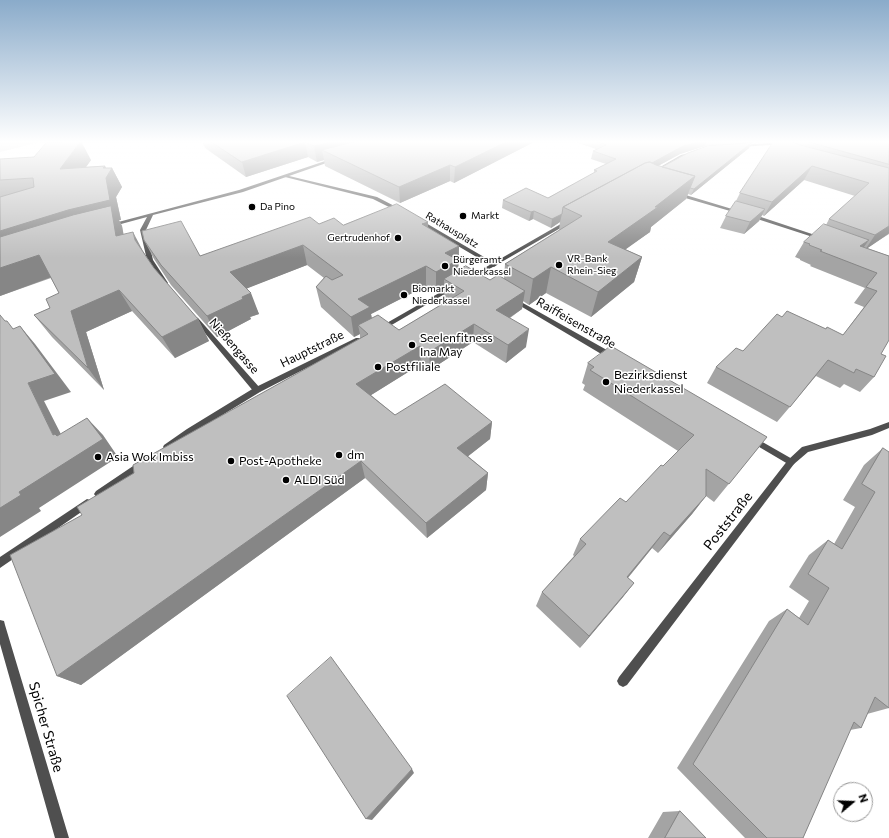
<!DOCTYPE html>
<meta charset="utf-8">
<style>
body{margin:0}
#map{position:relative;width:889px;height:838px;overflow:hidden;background:#fff;font-family:Commissioner,sans-serif}
canvas{display:block}
.north{position:absolute;left:833px;top:782px;width:40px;height:40px;box-sizing:border-box;background:#fff;border:1px solid #999;border-radius:50%;rotate:71deg;font-size:11px;font-weight:700;line-height:16px;text-align:center;color:#000}
.north::after{content:'';display:block;margin:auto;width:14px;height:18px;background:#000;clip-path:polygon(50% 0,100% 100%,50% 72%,0 100%)}
</style>
<div id="map">
<canvas width="889" height="838"></canvas>
<div class="north">N</div>
</div>
<script>
const ctx = document.querySelector('canvas').getContext('2d');
ctx.lineJoin = 'round';
function fillPath(path, color) { ctx.fillStyle = color; ctx.fill(path, 'evenodd'); }
function stroke(path, color, width, dash) { ctx.strokeStyle = color; ctx.lineWidth = width; ctx.lineCap = dash ? 'butt' : 'round'; ctx.setLineDash(dash || []); ctx.stroke(path); }
function drawText(font, color, halo, rows, align = 'center') {
  ctx.font = font + ' Commissioner,sans-serif'; ctx.lineWidth = 3; ctx.setLineDash([]); ctx.textBaseline = 'middle'; ctx.strokeStyle = halo; ctx.fillStyle = color; for (const [text, x, y, turn = 0] of rows) {
    ctx.save(); ctx.translate(x, y); ctx.rotate((+turn || 0) * Math.PI / 180); ctx.textAlign = isNaN(turn) ? turn : align; if (halo) ctx.strokeText(text, 0, 0); ctx.fillText(text, 0, 0); ctx.restore();
  }
}
const green = new Path2D(`
 M0,141H45L0,152Z`);
const pedestrian = new Path2D(`
 M285,175L377,197L404,211L399,212L373,199L285,177Z
 M514,298L614,354L615,356L611,358H608L512,301V299Z
 M752,436L794,460L795,462L794,464L791,466L788,464L749,441L748,439L749,437Z`);
const minor = new Path2D(`
 M331,159L335,160L243,192L153,215L146,230L153,260L168,283L167,284H163L147,260L140,230L147,217L110,227L107,225L239,190Z
 M675,193H679L742,212L737,213L675,195Z
 M748,214H752L824,238L819,239L748,216Z
 M419,219L496,264L497,265L494,267L492,266L417,222L416,221Z
 M196,317L198,318L260,388L261,390L260,392H254L194,320L193,319Z
 M889,422V428L872,435L808,452L794,464L627,685L623,687L619,685L617,681L619,677L788,460L802,447L870,429Z`);
const tertiary = new Path2D(`
 M783,142H784V144L740,147L738,146L740,145Z
 M693,152H695V154L685,157L654,174L650,173L681,155Z
 M566,221L571,222L472,279H468L467,278Z
 M453,285L456,287L455,288L383,330H381L378,328Z
 M356,338H360L361,340L260,392L193,433L170,449H164L163,447L164,445L187,429L254,388Z
 M142,460L145,461L146,464L145,467L102,497L99,498L96,497L94,494L96,491Z
 M87,499L90,500L92,503L90,506L0,568V557Z
 M0,620L4,621L5,625L69,838H55L0,644Z`);
const wall = new Path2D(`
 M202,141H536L454,183L450,181L400,203L325,166L324,160L317,162L308,157L246,177L205,148Z
 M572,141H758L756,142L751,143L749,148L691,195L688,194L686,199L651,227L650,232L625,249L642,257L634,282L591,317L546,293L529,305L523,301L522,309L510,318L526,347L506,363L473,342L430,370L421,364L371,395L395,415L492,422L490,439L468,456L488,473L486,490L427,538L365,478L81,685L57,676L82,515L360,338V334L354,337L321,307L316,287L324,278L307,265L247,288L259,314L250,317L251,319L217,337L171,285L154,259L144,240L200,256L319,224L343,225L428,228L459,246L458,271L490,280L504,279L505,264L559,230L560,222L551,228L533,219L529,221L502,208L503,200L548,198L594,173V170L606,164L591,159L593,151L596,149ZM705,146H706L662,167L658,166L680,154ZM426,286L436,292L444,288V297L449,300L399,330L372,318L371,314Z
 M774,141H889V234L867,248L889,256L881,354L874,377L860,392L844,384L840,388L816,376L777,422L707,383L716,367L743,351L782,317L826,329L843,335L864,307L854,303L865,288L810,266L811,265L800,260V259L795,257L804,242L826,225L829,219L855,196L804,180L764,216L762,215L759,221L744,234L720,228L726,216L736,201L740,193Z
 M0,159L91,160L86,167L105,166L106,168H112L122,187L116,197L121,220H119L122,226L123,234L144,253L154,268L198,319L209,341L175,358L132,311L86,332L104,390L52,337L34,315L50,308L59,293L51,278L0,296Z
 M588,363L767,437L714,502L706,496L692,514L658,553L652,548L628,578L634,583L623,597L580,648L536,606L542,592L574,556L573,555L580,539L626,502L678,451L583,390L585,385L582,383Z
 M883,448L889,708L867,714L861,728L850,730L803,838H745L677,768L769,621L787,609L799,618L809,601L789,587L809,555L828,540L834,544L855,507L843,500L864,465Z
 M680,811L706,838H648L663,812Z`);
const shadedWall = new Path2D(`
 M81,141L91,160L71,188L60,169Z
 M336,141H371L322,150L324,160L317,162L314,146Z
 M508,141H536L454,183L455,167Z
 M701,141H707L705,146L680,154L643,174L645,167L683,146Z
 M305,142L308,157L246,177L242,162Z
 M751,143L749,148L691,195L694,189Z
 M450,165V181L400,203L399,187Z
 M105,166L109,174L112,168L122,187L116,197L121,220H119L122,226L128,257L116,236L0,256V231L103,168Z
 M812,166L804,180L764,216L772,202Z
 M695,176L686,199L651,227L650,232L601,267L608,242Z
 M765,209L759,221L744,234L750,222Z
 M534,211L533,219L529,221L531,212Z
 M562,214L560,222L551,228L552,219Z
 M428,222V241L422,224Z
 M889,226V233L888,234L865,250L875,235Z
 M133,232L144,253L135,240Z
 M869,240L858,255L860,246Z
 M303,245L307,265L238,292L230,272Z
 M459,246L458,280L444,279V288L436,292V272L445,253Z
 M39,255L54,276L0,296V268Z
 M642,257L634,282L591,317L598,292Z
 M426,266V286L371,314L373,328L358,325L360,334L354,337L351,317L358,299Z
 M551,267L546,293L529,305L533,279Z
 M119,290L132,311L86,332L104,390L88,368L71,311Z
 M525,291L522,309L494,328L496,310Z
 M251,293L259,314L250,317L251,319L217,337L207,316L242,297Z
 M198,319L209,341L175,358L162,337Z
 M474,324L473,342L430,370L429,352Z
 M20,326L35,344L71,392L44,401L66,444L53,435L28,383Z
 M529,329L526,347L506,363L508,345Z
 M420,346L421,364L360,402L356,384Z
 M87,418L103,435L118,457L39,508L41,511L0,537V508Z
 M492,422L490,439L457,465V448Z
 M361,461L365,478L81,685L57,676Z
 M488,473L486,490L427,538L426,523Z
 M706,496L692,514L658,553L670,536Z
 M664,532L652,548L616,592L627,577Z
 M634,583L623,597L580,648L589,636Z
 M412,769L414,773L372,820L366,819Z`);
const building = new Path2D(`
 M81,141L60,169L105,166L103,168H112L106,178L110,200L68,210L0,231V197L34,187L33,178L0,180V159L34,157L46,143Z
 M210,141H336L314,146L305,142L242,162Z
 M358,141H508L455,167L450,165L399,187L322,150Z
 M595,141H701L683,146L652,163L650,162L645,163L563,207L562,214L552,219L534,211L531,212L503,200L526,188L548,198L597,171L594,170L616,159L593,151L606,145Z
 M774,141H789L800,145L889,168V226L875,235L829,219L869,183L812,166L772,202L740,193Z
 M806,141H889V164Z
 M751,143L694,189L690,188L695,176L662,167L688,153L707,146Z
 M650,162L656,165L695,176L655,207H658L608,242L642,257L598,292L551,267L533,279L505,264L582,216L563,207L645,163Z
 M736,201L765,209L750,222L726,216Z
 M397,204L428,222L422,224L459,246L445,253L458,260L436,272L426,266L358,299L370,307L351,317L316,287L326,276L332,280L343,275L303,245L230,272L251,293L242,297L243,299L207,316L161,265L144,240L142,231L181,221L200,256L310,217L319,224L334,218L343,225Z
 M111,206L116,236L133,232L135,240L154,268L198,319L162,337L119,290L71,311L88,368L34,315L50,308L46,299L59,293L39,255L0,268V237L73,215Z
 M824,224L869,240L860,246L889,256V340L881,354L886,356L874,377L856,369L854,373L828,360L790,407L716,367L736,348L743,351L777,314L782,317L787,311L826,329L827,327L843,335L877,291L866,287L877,273L820,251L822,250L809,245L810,244L804,242Z
 M466,266L490,280L498,275L525,291L496,310L529,329L508,345L474,324L429,352L420,346L356,384L395,415L445,384L492,422L457,448L488,473L426,523L361,461L57,676L10,555L82,515L77,507L134,473L133,465L368,334L358,325L378,315L399,330L464,291L444,279Z
 M0,315L5,321H7L13,329L20,326L55,374L28,383L53,435L55,434L57,436L87,418L103,439L19,492L21,495L0,508Z
 M611,346L767,437L729,484L706,469V496L670,536L664,532L627,577L634,583L589,636L542,592L586,544L580,539L620,498L626,502L661,465L663,466L694,435L590,370L594,367L588,363Z
 M883,448L889,452V708L875,697L861,728L854,722L803,838H767L693,764L787,609L808,625L829,588L808,574L828,540L842,549L875,492L862,484Z
 M331,657L412,769L366,819L287,696Z
 M680,811L706,838H665Z`);
const markers = [
 [252,207,4,"#000"],
 [463,216,4,"#000"],
 [398,238,4,"#000"],
 [559,265,4,"#000"],
 [445,266,4,"#000"],
 [404,295,4,"#000"],
 [412,345,4,"#000"],
 [378,367,4,"#000"],
 [606,382,4,"#000"],
 [339,455,4,"#000"],
 [98,457,4,"#000"],
 [231,461,4,"#000"],
 [286,480,4,"#000"]
];
const farPoinames = [
 ["Da Pino",260,207],
 ["Markt",471,216],
 ["Gertrudenhof",390,238,"right"],
 ["VR-Bank",567,259],
 ["Rhein-Sieg",567,271],
 ["Bürgeramt",453,260],
 ["Niederkassel",453,272],
 ["Biomarkt",412,289],
 ["Niederkassel",412,301]
];
const farStreetnames = [
 ["Rathausplatz",452,230,31]
];
const streetNames = [
 ["Raiffeisenstraße",576,323,30],
 ["Nießengasse",234,346,49],
 ["Hauptstraße",312,349,-26]
];
const poiNames = [
 ["Seelenfitness",420,338],
 ["Ina May",420,352],
 ["Postfiliale",386,367],
 ["Bezirksdienst",614,375],
 ["Niederkassel",614,389],
 ["dm",347,455],
 ["Asia Wok Imbiss",106,457],
 ["Post-Apotheke",239,461],
 ["ALDI Süd",294,480]
];
const nearStreetnames = [
 ["Poststraße",728,521,-52],
 ["Spicher Straße",46,727,74]
];
fillPath(green, '#d6d6d6');
fillPath(pedestrian, '#4f4f4f');
fillPath(minor, '#4f4f4f');
fillPath(tertiary, '#4f4f4f');
fillPath(wall, '#a4a4a4');
fillPath(shadedWall, '#868686');
fillPath(building, '#bfbfbf');
stroke(building, '#868686', 1);
const sky = ctx.createLinearGradient(0, 0, 0, 258);
sky.addColorStop(0, '#8aabca');
sky.addColorStop(0.55, '#fff');
sky.addColorStop(1, '#ffffff00');
ctx.fillStyle = sky;
ctx.fillRect(0, 0, 889, 258);
for (const [x, y, r, color] of markers) { const dot = new Path2D(); dot.arc(x, y, r, 0, 2 * Math.PI); ctx.fillStyle = color; ctx.fill(dot); stroke(dot, '#fff', 1.5); }
drawText('10px', '#000', '#fff', farPoinames, 'left');
drawText('10px', '#000', '#fff', farStreetnames);
drawText('12px', '#000', '#fff', streetNames);
drawText('12px', '#000', '#fff', poiNames, 'left');
drawText('14px', '#000', '#fff', nearStreetnames);
</script>
